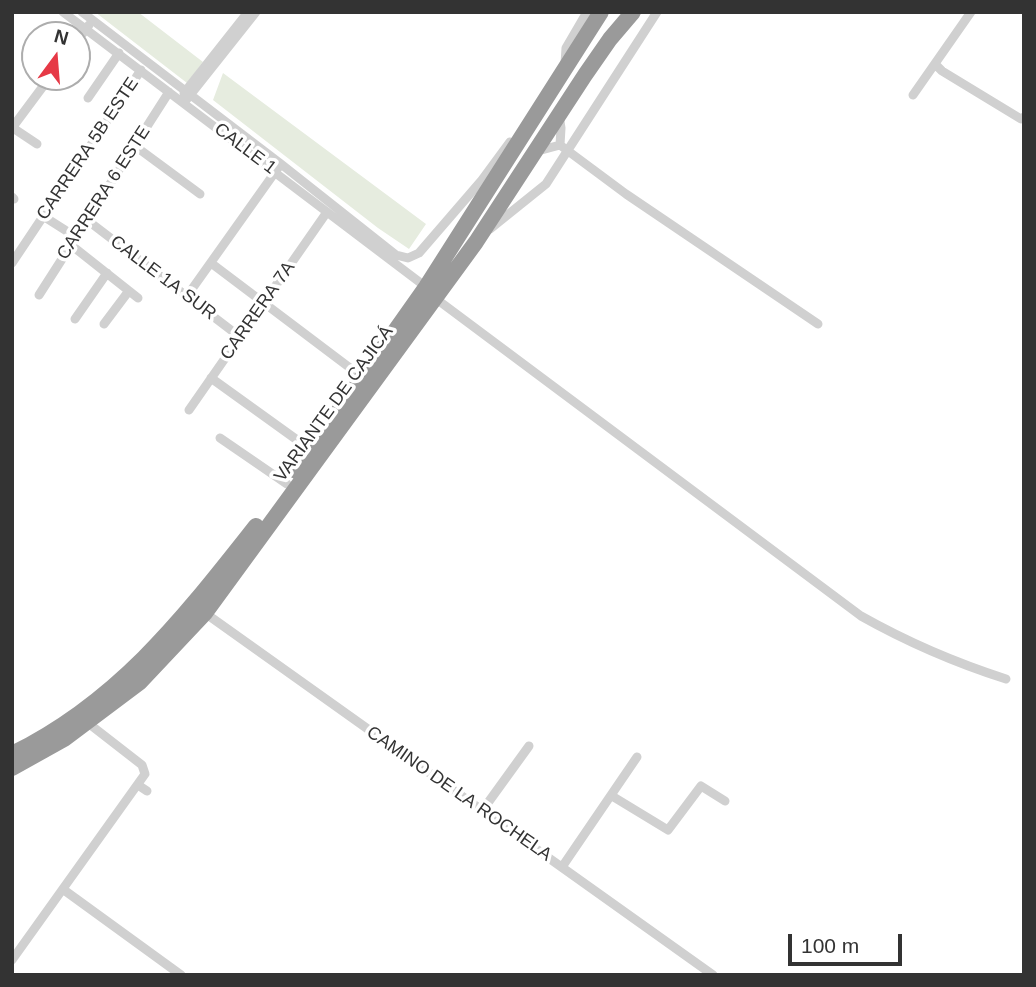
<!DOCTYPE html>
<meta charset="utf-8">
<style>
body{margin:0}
#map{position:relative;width:1036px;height:987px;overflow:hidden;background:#fff;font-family:Helvetica,sans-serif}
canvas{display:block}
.frame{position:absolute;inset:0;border:14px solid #333;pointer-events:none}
.north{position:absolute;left:21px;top:21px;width:70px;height:70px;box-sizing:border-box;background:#fff;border:2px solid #adadad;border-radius:50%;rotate:16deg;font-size:19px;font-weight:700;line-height:28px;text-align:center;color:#333}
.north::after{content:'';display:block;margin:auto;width:24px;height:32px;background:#e63946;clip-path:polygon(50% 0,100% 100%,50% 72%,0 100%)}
.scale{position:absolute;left:788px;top:934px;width:114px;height:32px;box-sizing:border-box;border:4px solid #333;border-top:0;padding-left:9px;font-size:21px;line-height:24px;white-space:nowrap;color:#333;-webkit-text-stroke:5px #fff;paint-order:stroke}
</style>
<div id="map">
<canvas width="1036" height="987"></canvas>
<div class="frame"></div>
<div class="north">N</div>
<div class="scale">100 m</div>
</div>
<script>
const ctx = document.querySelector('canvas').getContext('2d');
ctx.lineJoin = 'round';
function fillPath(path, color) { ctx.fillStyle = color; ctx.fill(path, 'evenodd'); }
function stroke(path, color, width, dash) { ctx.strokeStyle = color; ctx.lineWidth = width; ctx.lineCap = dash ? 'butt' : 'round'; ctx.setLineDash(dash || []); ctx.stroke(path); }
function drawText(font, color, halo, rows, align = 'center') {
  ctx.font = font + ' Helvetica,sans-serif'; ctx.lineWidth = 7; ctx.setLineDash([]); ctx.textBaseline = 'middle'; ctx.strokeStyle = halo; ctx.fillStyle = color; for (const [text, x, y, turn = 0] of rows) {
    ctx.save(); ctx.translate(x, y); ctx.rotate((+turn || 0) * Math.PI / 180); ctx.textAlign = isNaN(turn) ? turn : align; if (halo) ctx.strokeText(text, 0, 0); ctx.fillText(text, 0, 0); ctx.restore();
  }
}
const green = new Path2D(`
 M95,12H138L203,62L187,83Z
 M223,73L426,224L409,249L378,228L213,100Z`);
const street = new Path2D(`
 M63,12L426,287
 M82,12L281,164L396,255L408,258L419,253L482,180L510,142
 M77,41L89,25
 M565,64L566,48L587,12
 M935,64L942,71L1021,119L1024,117
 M184,93L248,12
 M913,95L971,12
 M88,98L119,53
 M187,99L256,12
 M559,115L561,128L560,145
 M12,128L50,77
 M13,128L37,144
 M560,145L626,194L818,324
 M135,146L200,194
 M534,152L560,145
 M12,197L14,199
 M43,216L76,237
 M87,220L240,337
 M490,229L546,184L657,12
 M71,245L138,298
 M12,263L141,70
 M211,263L362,377
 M39,295L169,92
 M187,296L278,168
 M435,298L861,616C909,643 953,662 1006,679
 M75,319L107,273
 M104,324L128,292
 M211,378L311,450
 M189,410L327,212
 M220,438L287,484
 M205,613L713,975
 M138,785L147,791
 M612,796L668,830L701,786L725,801
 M482,811L529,746
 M562,867L637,757
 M64,890L181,975
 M12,960L145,774L142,765L88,723`);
const highway = new Path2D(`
 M296,471L426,287L601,12
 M12,754C120,701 184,617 256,526
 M12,768L64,739L140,682L205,613L476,242L585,75L610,39L633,12`);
const streetNames = [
 ["CARRERA 5B ESTE",88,149,-56],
 ["CALLE 1",245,149,37],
 ["CARRERA 6 ESTE",104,193,-57],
 ["CALLE 1A SUR",163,278,37],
 ["CARRERA 7A",258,311,-55],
 ["VARIANTE DE CAJICÁ",334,404,-54],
 ["CAMINO DE LA ROCHELA",459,794,35]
];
fillPath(green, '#e6ecdf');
stroke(street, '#d0d0d0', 9);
stroke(highway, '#9a9a9a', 16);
drawText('18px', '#333', '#fff', streetNames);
</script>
